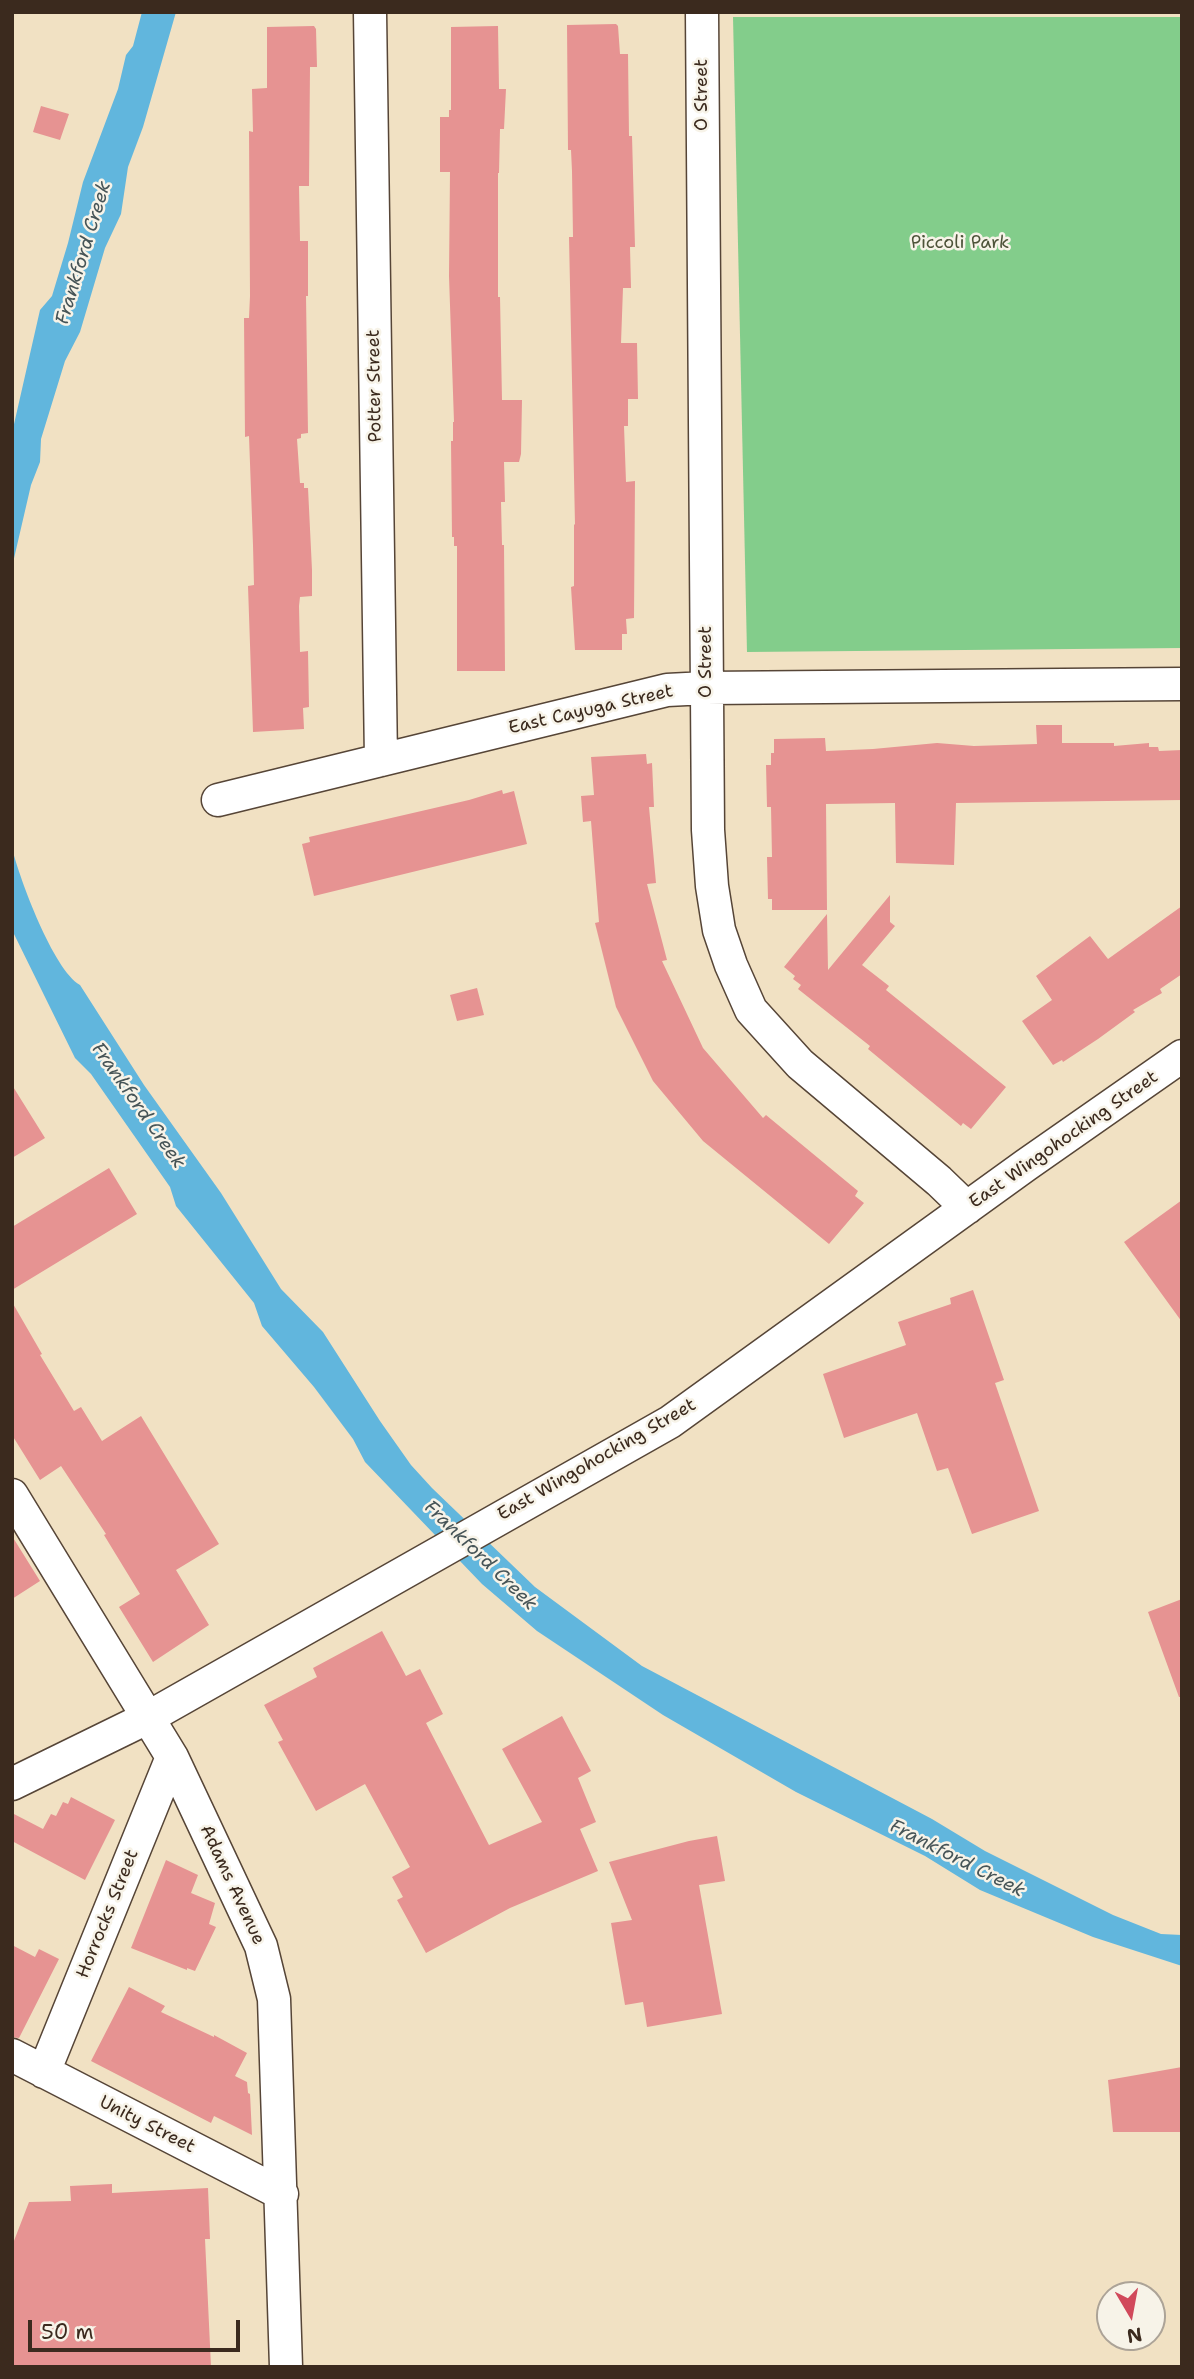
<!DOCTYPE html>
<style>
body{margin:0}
#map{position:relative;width:1194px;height:2379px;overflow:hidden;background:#f1e1c3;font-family:"Shantell Sans",sans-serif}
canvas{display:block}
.frame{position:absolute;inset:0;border:14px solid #3b2a1e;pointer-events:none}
.north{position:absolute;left:1096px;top:2281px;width:70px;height:70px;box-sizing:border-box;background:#f7f3e8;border:2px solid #aca397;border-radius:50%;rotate:170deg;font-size:19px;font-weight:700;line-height:28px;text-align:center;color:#3b2a1e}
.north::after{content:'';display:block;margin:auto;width:24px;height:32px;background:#d1495b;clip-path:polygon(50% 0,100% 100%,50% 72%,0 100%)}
.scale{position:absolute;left:28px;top:2320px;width:212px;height:32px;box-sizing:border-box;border:4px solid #3b2a1e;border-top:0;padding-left:9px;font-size:21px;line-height:24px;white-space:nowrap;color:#3b2a1e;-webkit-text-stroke:5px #f7f3e8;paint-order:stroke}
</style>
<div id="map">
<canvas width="1194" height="2379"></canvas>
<div class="frame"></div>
<div class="north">N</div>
<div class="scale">50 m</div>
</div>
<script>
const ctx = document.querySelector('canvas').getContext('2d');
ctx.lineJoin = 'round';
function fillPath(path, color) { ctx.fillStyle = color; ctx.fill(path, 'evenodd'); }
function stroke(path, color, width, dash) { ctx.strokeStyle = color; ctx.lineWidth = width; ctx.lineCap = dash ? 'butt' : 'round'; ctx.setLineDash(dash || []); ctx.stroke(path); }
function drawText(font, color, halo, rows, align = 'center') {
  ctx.font = font + ' "Shantell Sans",sans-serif'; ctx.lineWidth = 5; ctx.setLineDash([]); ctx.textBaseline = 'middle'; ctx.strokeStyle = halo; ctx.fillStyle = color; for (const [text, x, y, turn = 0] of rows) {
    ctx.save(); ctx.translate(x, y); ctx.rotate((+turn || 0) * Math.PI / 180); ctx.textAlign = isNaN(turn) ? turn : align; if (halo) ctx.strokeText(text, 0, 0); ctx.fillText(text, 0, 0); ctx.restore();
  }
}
const green = new Path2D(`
 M733,17H1182V648L747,652Z`);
const water = new Path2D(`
 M142,12H176L143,127L128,167L121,214L105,248L80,332L65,361L41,439L40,462L31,485L12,567V433L40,310L52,296L68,243L83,182L118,89L126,55L133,46Z
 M12,848C20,880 53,969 80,985L144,1085L221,1193L281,1289L323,1332L380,1421L411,1465L432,1488L535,1587L642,1666L932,1819L985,1851L1113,1915L1161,1934L1182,1935V1966L1093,1937L980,1890L925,1856L796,1792L663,1715L537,1631L482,1584L365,1462L353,1439L314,1387L262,1326L254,1303L176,1206L170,1187L91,1074L75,1058L12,930Z`);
const building = new Path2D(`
 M616,24L618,26L620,54H628L629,136H632L635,247H630L631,288H623L621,343H637L638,399H628V426H624L626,482L635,481L634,618L626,619L627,634H622V650H575L571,587L574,586V524L575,525L569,237H573L572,171L571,150H568L567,25Z
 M314,26L316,29L317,67H310L309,186H299L300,241H308V296H306L308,433L301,434V438L297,439L300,483H304V488H308L312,570V596L300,597L299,606L300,652L308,651L309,707L303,708L304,729L253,732L248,586L254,585L253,545L249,436L245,437L244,318H249L250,296L249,131L253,132L252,89L267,88V27Z
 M498,26L499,89H506L504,129H500L499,173H498V297H500L502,400H522L521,454L519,462H504L505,502H501L502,545H504L505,671H457V546H454V537H452L451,441H453V422H454L449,276L450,172H440V117H449V110H451V27Z
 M41,106L69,114L60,140L33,132Z
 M1036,725H1062V743H1114V746L1149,743V747H1158L1159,751L1182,750V800L956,803L954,865L896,863L895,803L826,804L827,910H772V899H768L767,857H772L771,807H767L766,765H771V753H774V739L825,738L826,751L873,749L937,743L974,746L1037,744Z
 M646,754L647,764L652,763L654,807H649L656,883L647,884L667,960L662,961L703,1048L763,1118L766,1115L858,1191L855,1196L864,1203L829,1244L703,1141L653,1081L616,1007L595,923L599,922L591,821L583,822L581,796L594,795L591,757Z
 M502,790L503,794L514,791L527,844L314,896L302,844L310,842L309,837L469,800Z
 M890,895V922L895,926L862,965L889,986L886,990L1006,1087L971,1129L963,1123L961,1126L868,1049L870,1046L798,989L801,985L793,979L795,976L784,967L827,914L828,970Z
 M1182,906V974L1160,989L1162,993L1133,1010L1135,1012L1098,1039L1063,1062L1062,1060L1053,1065L1022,1021L1052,1000L1036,976L1090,936L1108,959Z
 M477,988L484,1015L457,1021L450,995Z
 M12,1085L45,1138L12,1158Z
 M109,1168L137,1214L12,1290V1227Z
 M1182,1200V1322L1124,1242Z
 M973,1290L1004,1380L995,1383L1039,1511L972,1534L948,1468L937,1471L917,1413L844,1438L823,1374L906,1345L898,1322L951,1304L950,1298Z
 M12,1302L42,1354L40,1355L74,1411L81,1407L102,1441L141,1416L219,1544L176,1570L209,1625L153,1662L119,1607L140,1594L104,1535L106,1534L61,1466L40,1480L12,1435Z
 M12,1536L40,1581L12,1599Z
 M1182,1599V1697H1179L1148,1612Z
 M382,1631L406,1676L420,1669L443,1714L426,1723L489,1845L542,1822L502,1749L562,1716L591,1771L578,1778L596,1822L580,1829L598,1871L510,1908L426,1953L397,1900L403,1897L392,1877L410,1867L365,1784L316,1811L278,1742L283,1740L264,1705L317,1677L313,1668Z
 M71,1797L115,1820L85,1880L12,1841V1813L43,1829L51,1814L56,1816L63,1802L68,1804Z
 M717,1836L725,1881L699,1885L722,2014L647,2027L643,2002L625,2005L611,1923L632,1920L609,1862L689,1841Z
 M166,1860L198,1875L191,1893L215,1903L209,1924L216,1927L195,1971L187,1968V1970L131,1948Z
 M12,1945L35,1957L39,1949L59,1959L19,2038L12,2037Z
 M129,1987L165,2006L161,2012L214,2037V2035L247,2053L235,2076L247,2082L248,2093L250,2094L252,2135L214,2116L211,2123L91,2061Z
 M1182,2067V2132H1113L1108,2080Z
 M112,2184V2193L208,2188L210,2239H205L211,2367H12V2246L29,2202L71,2201L70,2186Z`);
const street = new Path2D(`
 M370,12L381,760
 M702,12L708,830L712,886L719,930L731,965L751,1010L800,1064L939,1181L967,1208
 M218,800L667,690L706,688L1182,684
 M12,1495L172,1757L261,1946L274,1999L286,2367
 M12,1784L149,1717L670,1422L1026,1165L1182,1056
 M12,2055L282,2194
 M44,2072L172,1757`);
const streetNames = [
 ["O Street",702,95,-90],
 ["Potter Street",375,386,-91],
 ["O Street",706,662,-90],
 ["East Cayuga Street",591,710,-13],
 ["East Wingohocking Street",1064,1140,-35],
 ["East Wingohocking Street",597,1460,-30],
 ["Adams Avenue",232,1885,65],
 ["Horrocks Street",108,1914,-68],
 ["Unity Street",147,2125,27]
];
const parkNames = [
 ["Piccoli Park",960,243]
];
const waterNames = [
 ["Frankford Creek",84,253,-73],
 ["Frankford Creek",138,1106,55],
 ["Frankford Creek",480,1556,44],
 ["Frankford Creek",957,1859,27]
];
fillPath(green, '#83cd8b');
fillPath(water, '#61b6dd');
fillPath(building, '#e69392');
stroke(street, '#564537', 35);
stroke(street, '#fff', 32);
drawText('18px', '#3b2a1e', '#f7f3e8', streetNames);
drawText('18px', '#4d5339', '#f7f3e8', parkNames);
drawText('italic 19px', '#465457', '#f7f3e8', waterNames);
</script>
